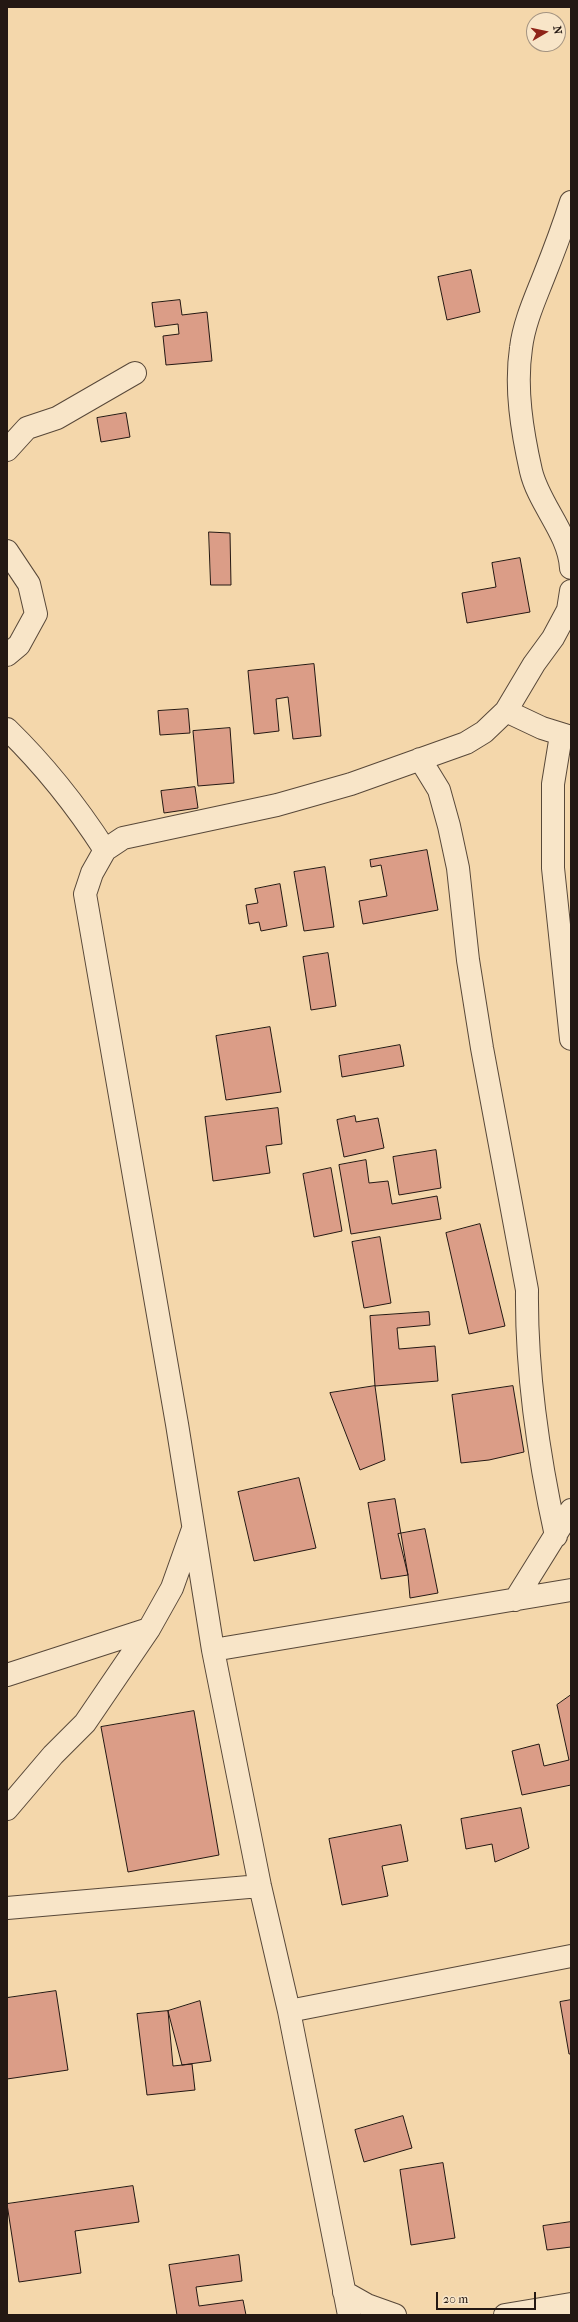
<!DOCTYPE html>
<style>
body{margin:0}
#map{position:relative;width:578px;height:2322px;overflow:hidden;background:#f4d7ab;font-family:"IM FELL French Canon",serif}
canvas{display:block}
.frame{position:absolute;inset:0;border:8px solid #241813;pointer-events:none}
.north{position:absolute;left:526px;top:12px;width:40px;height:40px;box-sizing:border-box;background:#f8e5c8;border:1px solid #a39380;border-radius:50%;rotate:81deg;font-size:11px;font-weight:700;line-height:16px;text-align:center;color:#241813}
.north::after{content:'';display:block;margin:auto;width:14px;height:18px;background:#8f2418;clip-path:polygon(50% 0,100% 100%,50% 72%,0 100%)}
.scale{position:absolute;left:436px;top:2292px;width:100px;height:18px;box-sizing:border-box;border:2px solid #241813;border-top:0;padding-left:5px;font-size:12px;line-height:14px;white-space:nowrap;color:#241813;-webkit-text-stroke:3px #f8e5c8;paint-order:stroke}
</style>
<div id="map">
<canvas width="578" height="2322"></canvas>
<div class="frame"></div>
<div class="north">N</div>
<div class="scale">20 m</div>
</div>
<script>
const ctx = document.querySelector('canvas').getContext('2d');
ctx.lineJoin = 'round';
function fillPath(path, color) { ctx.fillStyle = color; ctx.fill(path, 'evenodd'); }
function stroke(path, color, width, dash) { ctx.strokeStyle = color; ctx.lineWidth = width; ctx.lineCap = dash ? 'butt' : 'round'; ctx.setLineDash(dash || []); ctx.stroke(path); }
const building = new Path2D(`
 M471,270L480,312L447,320L438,277Z
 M180,300L182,315L207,312L212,361L166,365L163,336L179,334L178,324L155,327L152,303Z
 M126,413L130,437L101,442L97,418Z
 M209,532L230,533L231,585H211Z
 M520,558L530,612L467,623L462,593L496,587L492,563Z
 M314,664L321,736L293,739L288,697L276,699L279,731L254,734L248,671Z
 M188,709L190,733L160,735L158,711Z
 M230,728L234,783L198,786L193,731Z
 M195,787L198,808L164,813L161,791Z
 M427,850L438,910L363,924L359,901L387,896L381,865L371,867L370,860Z
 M325,867L334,927L304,931L294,872Z
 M280,884L287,926L261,931L259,922L249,924L246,905L258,903L255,889Z
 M328,953L336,1006L311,1010L303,957Z
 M270,1027L281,1092L226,1100L216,1036Z
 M400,1045L404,1066L342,1077L339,1056Z
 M278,1108L282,1144L266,1146L270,1173L213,1181L205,1117Z
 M355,1116L356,1122L378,1118L384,1148L344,1157L337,1120Z
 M436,1150L441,1188L399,1195L393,1157Z
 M366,1160L369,1183L388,1181L392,1204L437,1196L441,1219L351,1234L339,1165Z
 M331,1168L342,1231L314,1237L303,1174Z
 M480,1224L505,1326L469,1334L446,1233Z
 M380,1237L391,1303L364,1308L352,1242Z
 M429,1312L430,1325L397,1328L399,1349L435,1346L438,1381L375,1386L370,1316Z
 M375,1386L385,1460L360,1470L330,1393Z
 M513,1386L524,1452L489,1460L461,1463L452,1395Z
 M299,1478L316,1548L254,1561L238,1492Z
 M395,1499L408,1575L381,1579L368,1503Z
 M425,1529L438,1593L410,1598L408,1575L398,1534Z
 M571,1695V1785L522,1795L512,1751L539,1744L544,1766L569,1760L557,1705Z
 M194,1711L219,1855L128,1872L101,1727Z
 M521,1808L529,1848L495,1862L492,1844L466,1849L461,1819Z
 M401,1825L408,1861L382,1866L388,1896L342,1905L329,1839Z
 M56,1991L68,2070L7,2079V1998Z
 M571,2000V2054H569L560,2002Z
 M200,2001L211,2061L182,2065L168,2011Z
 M168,2011L173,2066L192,2064L195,2090L147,2095L137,2014Z
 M403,2116L412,2148L364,2162L355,2130Z
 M443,2163L455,2238L411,2245L400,2170Z
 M133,2186L139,2222L75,2231L81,2273L19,2282L7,2204Z
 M571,2222V2247L547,2250L543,2226Z
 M239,2255L242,2281L196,2287L199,2306L243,2300L246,2315H177L169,2265Z`);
const street = new Path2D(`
 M571,202C563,227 554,251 544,276C535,299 524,323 521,348C515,388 522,431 531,471C539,505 569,533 571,568
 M7,450L27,428L57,418L135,373
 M7,551L29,584L36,614L19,645L7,655
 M506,711L542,728L571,737
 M7,729C45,766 76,805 105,850
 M561,735L553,784V868L571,1039
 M420,759L439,790L449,826L458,868L468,960L482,1048L527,1290C526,1373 538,1454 556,1536
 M515,1600L571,1510
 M213,1650L571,1590
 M7,1675L149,1629
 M7,1809L53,1755L85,1723L149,1629L172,1588L193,1529
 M7,1908L260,1886
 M289,2011L571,1956
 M344,2292L367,2305L395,2315
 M349,2315L289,2011L260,1886L213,1650L177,1424L85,894L92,873L105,850L123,838L277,805L351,784L466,743L484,732L506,711L534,664L553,638L568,610L571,591
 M505,2315L571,2304`);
fillPath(building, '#db9d87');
stroke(building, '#241813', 1);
stroke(street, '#584839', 24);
stroke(street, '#f8e5c8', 22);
</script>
